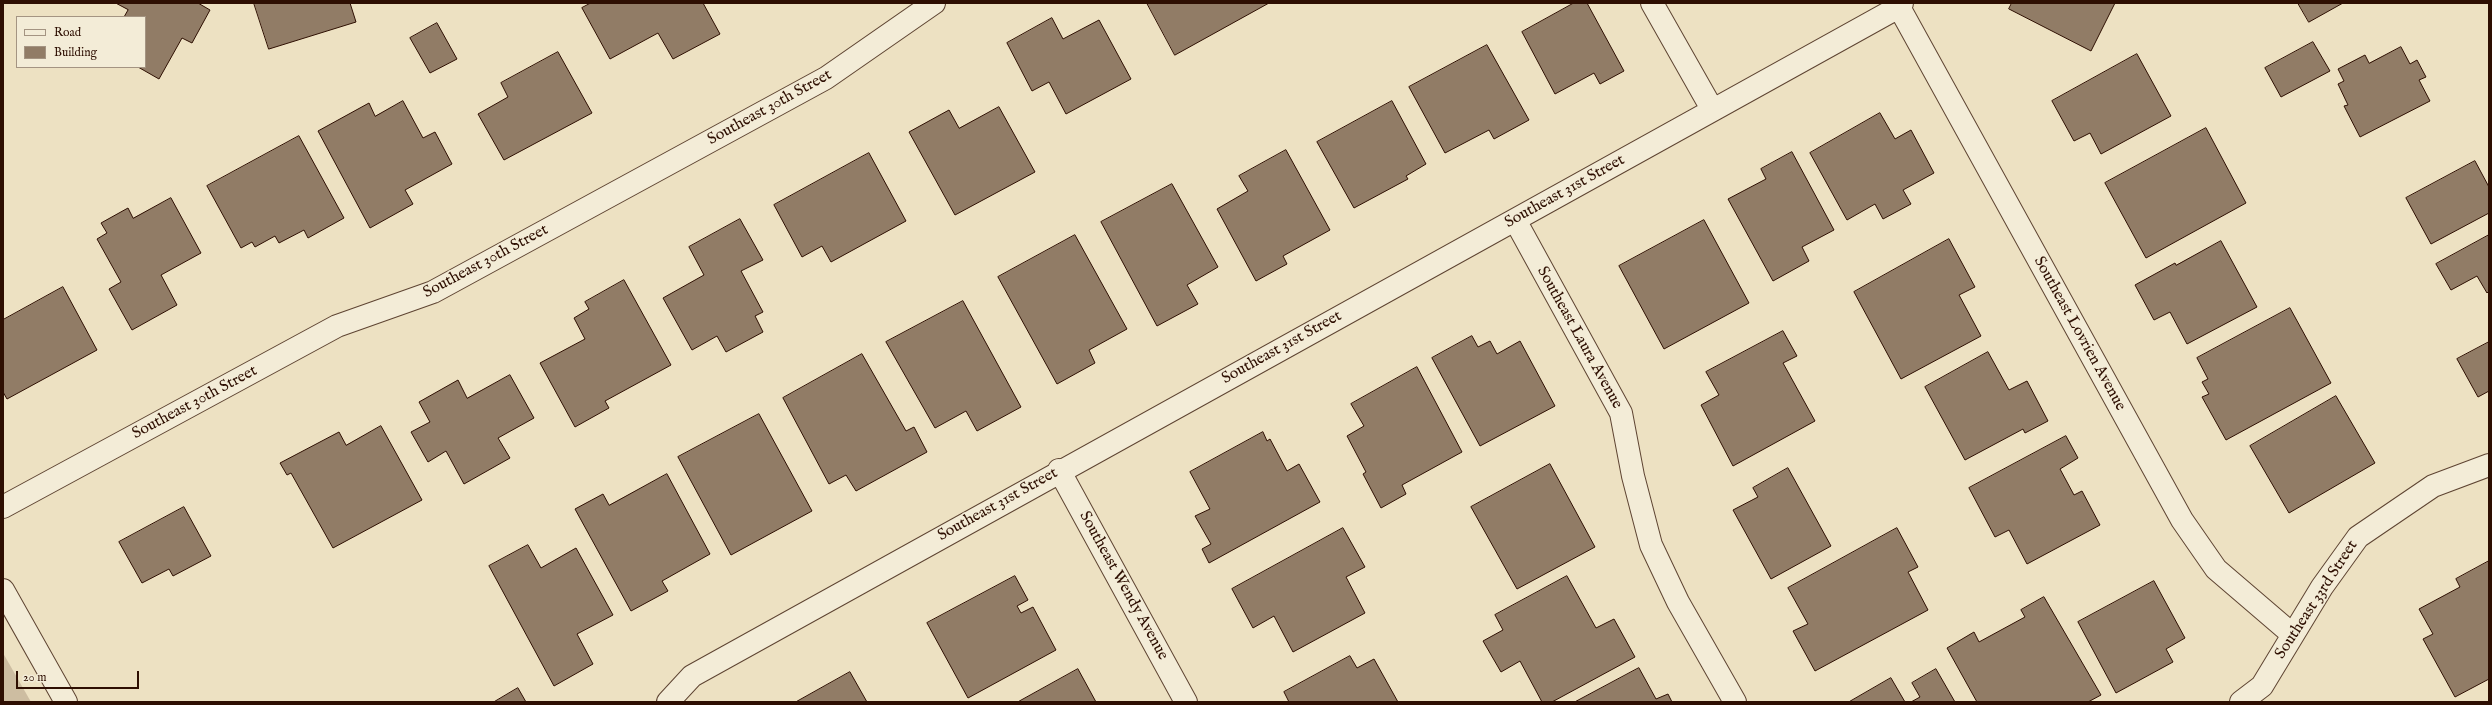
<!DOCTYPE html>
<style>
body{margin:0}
#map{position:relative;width:2492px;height:705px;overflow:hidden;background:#ede1c2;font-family:"IM FELL English",serif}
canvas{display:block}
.frame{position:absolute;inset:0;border:4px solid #2e0f02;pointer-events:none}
.legend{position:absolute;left:16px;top:16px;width:130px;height:52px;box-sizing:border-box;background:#f3ecd7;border:1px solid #a49482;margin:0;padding:5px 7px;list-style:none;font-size:12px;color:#2e0f02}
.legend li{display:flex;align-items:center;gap:8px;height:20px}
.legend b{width:20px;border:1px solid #a49482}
.scale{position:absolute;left:16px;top:671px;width:123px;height:18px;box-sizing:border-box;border:2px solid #2e0f02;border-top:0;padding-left:5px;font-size:12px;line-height:14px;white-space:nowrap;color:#2e0f02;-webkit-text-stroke:3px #f3ecd7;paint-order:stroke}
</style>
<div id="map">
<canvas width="2492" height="705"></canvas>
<div class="frame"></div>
<ul class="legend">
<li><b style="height:5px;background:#f3ecd7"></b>Road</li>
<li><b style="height:11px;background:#917c66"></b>Building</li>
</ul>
<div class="scale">20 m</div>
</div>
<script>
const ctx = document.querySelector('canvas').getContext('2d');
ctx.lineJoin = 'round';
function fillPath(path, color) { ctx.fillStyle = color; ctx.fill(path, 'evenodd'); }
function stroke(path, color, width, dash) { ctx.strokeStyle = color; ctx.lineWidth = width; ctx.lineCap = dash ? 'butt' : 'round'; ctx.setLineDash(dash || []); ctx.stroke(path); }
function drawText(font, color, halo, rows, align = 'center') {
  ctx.font = font + ' "IM FELL English",serif'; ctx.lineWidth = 3; ctx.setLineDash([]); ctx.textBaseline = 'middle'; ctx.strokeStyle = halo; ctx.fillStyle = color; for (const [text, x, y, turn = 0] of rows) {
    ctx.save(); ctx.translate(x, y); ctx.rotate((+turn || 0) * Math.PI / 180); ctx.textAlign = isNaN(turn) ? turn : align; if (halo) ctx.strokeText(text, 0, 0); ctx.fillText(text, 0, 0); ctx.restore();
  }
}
const green = new Path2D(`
 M3,653L31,702H3Z`);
const building = new Path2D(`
 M116,3H198L210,10L192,43L182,38L159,79L138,67H145V17H124L128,10Z
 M254,3H350L356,22L269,49Z
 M591,3H703L720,34L673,59L658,33L610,59L582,8Z
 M1147,3H1269L1175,55Z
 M1574,3H1587L1624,71L1600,84L1594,73L1555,94L1522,32Z
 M2012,3H2115L2091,51L2009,9Z
 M2298,3H2343L2309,22Z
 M1052,18L1063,39L1099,20L1131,79L1066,114L1049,82L1032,91L1007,43Z
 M437,23L457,59L430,73L410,38Z
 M2313,42L2330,71L2281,97L2265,68Z
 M1487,45L1529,120L1494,139L1489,130L1445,153L1409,87Z
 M2401,47L2410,64L2417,60L2426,77L2419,80L2430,101L2360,137L2344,106L2348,105L2338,84L2344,81L2338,69L2365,55L2369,63Z
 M558,52L592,113L504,160L478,114L508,97L501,83Z
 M2137,54L2171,116L2101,154L2090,133L2074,141L2052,101Z
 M403,101L423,138L435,132L452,164L405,190L413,204L370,228L318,131L369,103L375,116Z
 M1392,101L1426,164L1406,176L1408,179L1354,208L1317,142Z
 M999,107L1035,172L955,215L909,132L949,110L959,128Z
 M1880,113L1895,139L1911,130L1934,173L1903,190L1911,204L1883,219L1875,204L1847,220L1810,153Z
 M2206,128L2246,203L2146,258L2105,183Z
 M299,136L344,218L308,238L304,230L279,243L275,236L255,247L252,242L241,248L207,186Z
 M1286,150L1330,230L1283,256L1287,264L1256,281L1217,209L1248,191L1239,176Z
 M1792,152L1834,230L1802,247L1809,261L1773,281L1728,199L1766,179L1761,169Z
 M869,153L906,221L831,262L822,246L802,257L774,205Z
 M2475,161L2489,187V213L2431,244L2406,198Z
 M1172,184L1218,267L1187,285L1198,304L1157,326L1101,222Z
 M171,198L201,253L161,275L177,305L132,330L109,289L121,282L97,239L107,233L101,223L128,208L133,218Z
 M740,219L763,260L741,271L763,312L755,316L763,332L726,352L717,336L692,350L663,298L704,275L689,247Z
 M1704,220L1749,303L1664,349L1619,266Z
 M1075,235L1127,329L1089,350L1095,363L1057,384L998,277Z
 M2489,235V291L2487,293L2477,276L2451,290L2436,264Z
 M1949,239L1975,287L1959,295L1981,336L1901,379L1854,292Z
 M2221,241L2257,307L2187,344L2170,312L2154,320L2135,285L2175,263L2176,265Z
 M624,280L671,365L605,401L609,408L575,427L540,363L585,339L574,318L589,309L585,302Z
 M63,287L97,350L7,399L3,392V320Z
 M963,301L1021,407L977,431L966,411L935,428L886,342Z
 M2290,308L2331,383L2226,440L2202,397L2209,394L2202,382L2208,379L2197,358Z
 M1783,331L1797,356L1783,363L1815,421L1733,466L1701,405L1719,395L1706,372Z
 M1472,336L1478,347L1490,341L1497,354L1520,341L1555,406L1480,446L1432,358Z
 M2489,342V391L2478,397L2457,359Z
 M1988,352L2009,390L2027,381L2048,421L2025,433L2023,429L1965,460L1925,387Z
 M862,354L906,431L914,427L927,452L856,491L846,475L829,484L783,398Z
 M1417,367L1462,452L1402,485L1406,494L1381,508L1363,474L1366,472L1347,436L1364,426L1351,404Z
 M510,375L534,418L498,438L510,458L464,484L446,451L428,462L411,432L430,422L419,402L458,380L467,398Z
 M2336,396L2375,463L2289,513L2250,446Z
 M759,414L812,511L731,555L678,457Z
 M381,426L422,500L333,548L291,473L287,475L280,463L339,432L346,445Z
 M1263,432L1267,441L1270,439L1287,471L1299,464L1320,502L1209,563L1202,549L1211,544L1195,516L1210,509L1190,472Z
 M2066,436L2078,458L2060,469L2074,495L2082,491L2100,525L2027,564L2009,530L1995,537L1969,488Z
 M1550,464L1595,547L1517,589L1471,507Z
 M1788,468L1831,546L1771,579L1733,510L1758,497L1753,488Z
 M667,474L710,554L662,581L668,591L631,611L575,509L603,494L609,505Z
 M184,507L211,556L173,576L169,569L142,583L119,542Z
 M1343,528L1365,567L1346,577L1365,613L1293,652L1274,616L1253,628L1232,589Z
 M1897,528L1918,567L1908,572L1928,610L1815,671L1793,631L1808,624L1788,588Z
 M528,545L541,568L576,548L613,615L577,634L593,664L554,686L489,566Z
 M2489,561V679L2455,697L2423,639L2433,634L2419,609L2460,587L2456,579Z
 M1015,576L1028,600L1017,606L1021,613L1033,607L1056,650L968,698L927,623Z
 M1567,576L1596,628L1614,619L1635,657L1552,702H1542L1520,661L1501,672L1483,641L1503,630L1495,615Z
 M2154,581L2185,638L2166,649L2173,662L2116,693L2078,622Z
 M2044,597L2101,695L2088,702H1977L1947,648L1974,632L1979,642L2025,617L2021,610Z
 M1350,656L1357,668L1374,659L1398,702H1289L1284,692Z
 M1639,668L1656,699L1668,694L1672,702H1575Z
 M1078,669L1096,702H1018Z
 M1936,669L1955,702H1911L1920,697L1912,683Z
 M850,672L867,702H796Z
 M1891,678L1905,702H1849Z
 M518,688L526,702H494Z`);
const street = new Path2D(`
 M1652,3L1712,109
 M1899,7L2182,520L2216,569L2293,635
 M1515,220L1621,413L1633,476L1651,545L1678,602L1735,702
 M1059,470L1186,702
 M3,507L337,326L433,292L826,78L934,3
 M3,590L66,702
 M668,702L692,676L1899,7L1902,3
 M2241,702L2262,686L2322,587L2358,537L2433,486L2489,465`);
const streetNames = [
 ["Southeast 30th Street",770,108,-29],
 ["Southeast 31st Street",1565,192,-29],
 ["Southeast 30th Street",486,262,-28],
 ["Southeast Lovrien Avenue",2079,334,61],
 ["Southeast Laura Avenue",1579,338,61],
 ["Southeast 31st Street",1282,348,-29],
 ["Southeast 30th Street",195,403,-28],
 ["Southeast 31st Street",998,505,-29],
 ["Southeast Wendy Avenue",1123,586,61],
 ["Southeast 33rd Street",2317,600,-57]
];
fillPath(green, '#cdbda1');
fillPath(building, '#917c66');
stroke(building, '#2e0f02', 1);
stroke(street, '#5e4432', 24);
stroke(street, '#f3ecd7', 22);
drawText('16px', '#2e0f02', '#f3ecd7', streetNames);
</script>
